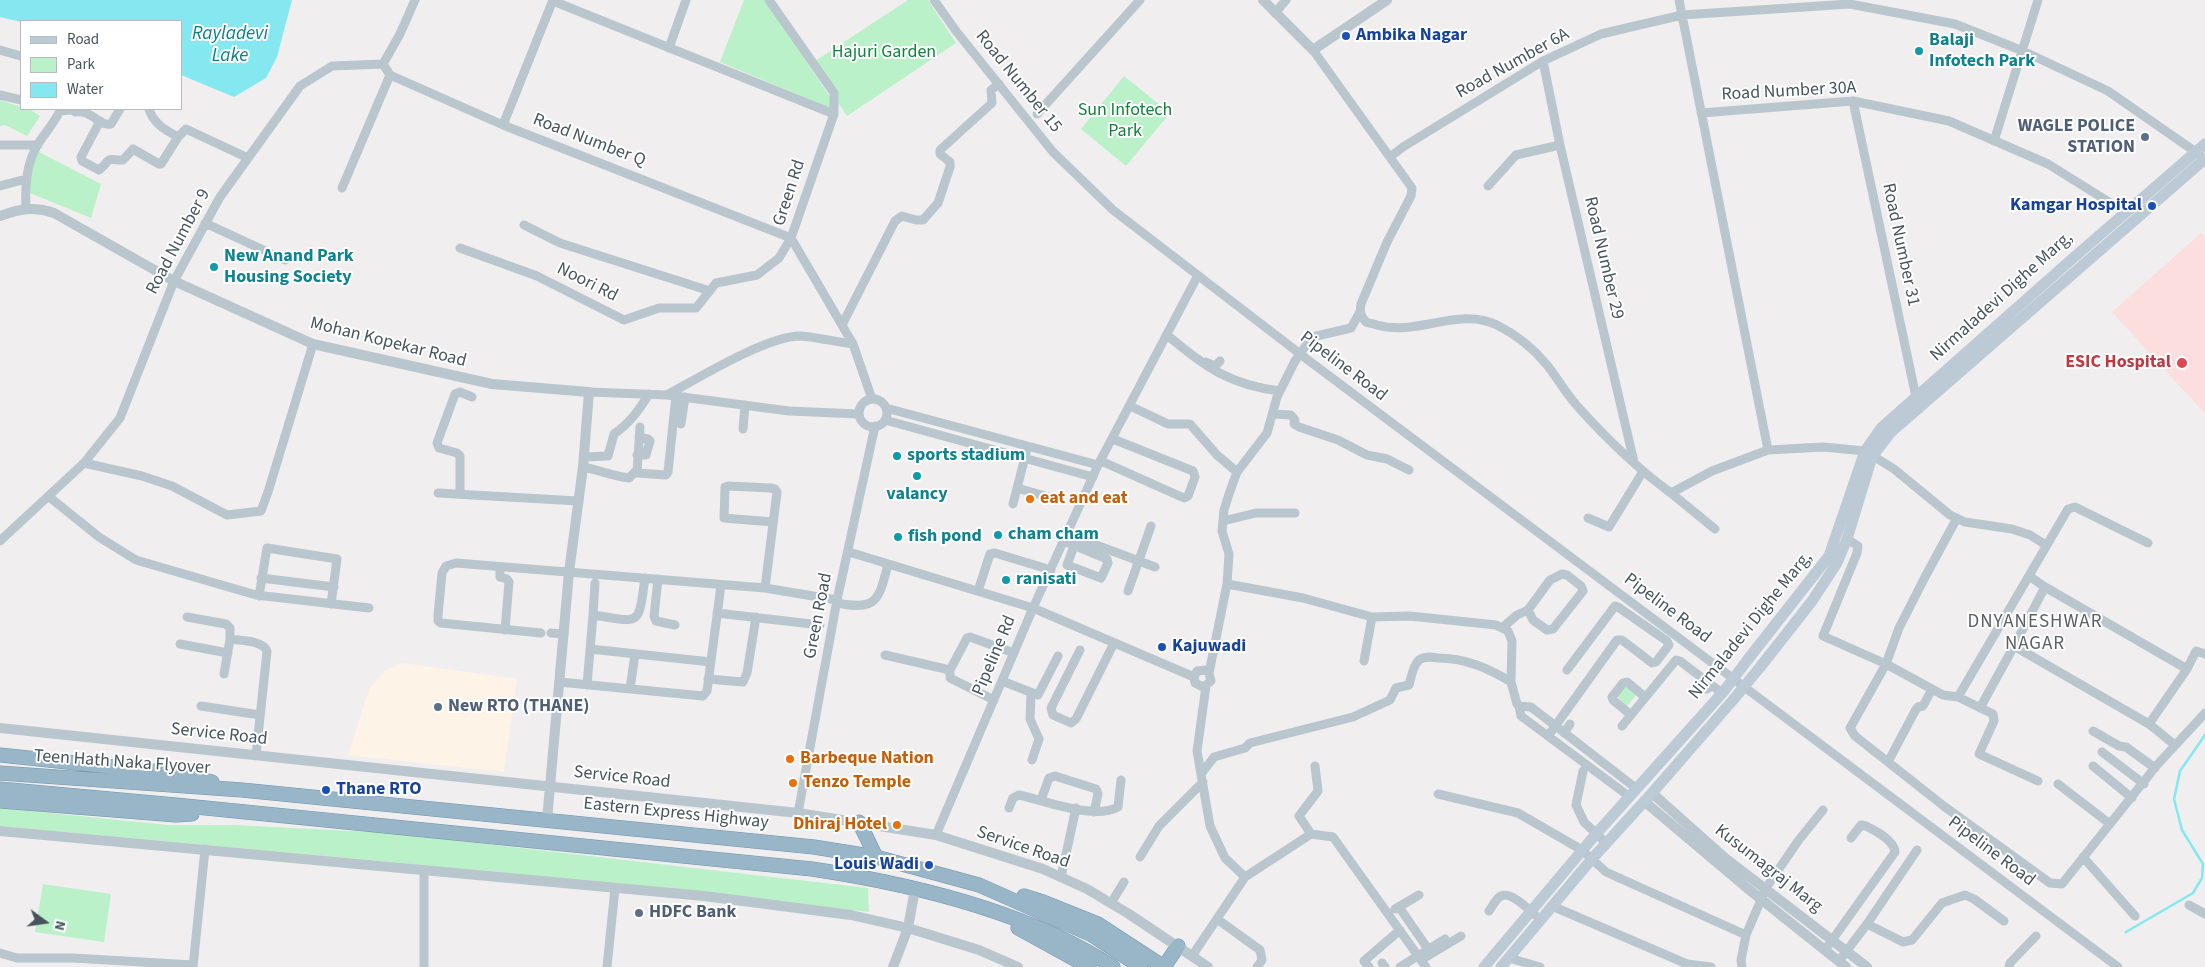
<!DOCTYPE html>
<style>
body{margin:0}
#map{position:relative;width:2205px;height:967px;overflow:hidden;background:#f1eeef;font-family:"Source Sans 3",sans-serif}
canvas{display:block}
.legend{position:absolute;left:20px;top:20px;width:162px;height:90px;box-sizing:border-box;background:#fff;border:1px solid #b5bbbe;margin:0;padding:6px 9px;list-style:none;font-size:15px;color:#46555d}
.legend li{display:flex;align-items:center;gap:10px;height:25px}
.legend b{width:25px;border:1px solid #b5bbbe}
.north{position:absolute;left:20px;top:897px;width:50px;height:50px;-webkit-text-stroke:4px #fff;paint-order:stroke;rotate:104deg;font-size:14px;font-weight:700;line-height:20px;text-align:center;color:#46555d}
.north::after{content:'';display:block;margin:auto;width:18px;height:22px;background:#46555d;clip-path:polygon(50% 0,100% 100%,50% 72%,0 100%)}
</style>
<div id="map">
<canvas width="2205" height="967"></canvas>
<ul class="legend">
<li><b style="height:6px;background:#bbcad4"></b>Road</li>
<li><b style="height:14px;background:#bbf1c8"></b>Park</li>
<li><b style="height:14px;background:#85e8f0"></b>Water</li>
</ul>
<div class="north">N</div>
</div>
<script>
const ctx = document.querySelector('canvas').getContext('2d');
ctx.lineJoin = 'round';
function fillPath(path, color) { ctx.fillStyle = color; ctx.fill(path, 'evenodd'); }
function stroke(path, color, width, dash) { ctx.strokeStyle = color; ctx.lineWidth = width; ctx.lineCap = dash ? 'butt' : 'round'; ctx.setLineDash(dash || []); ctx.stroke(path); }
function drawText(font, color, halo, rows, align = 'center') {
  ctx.font = font + ' "Source Sans 3",sans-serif'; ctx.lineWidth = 4; ctx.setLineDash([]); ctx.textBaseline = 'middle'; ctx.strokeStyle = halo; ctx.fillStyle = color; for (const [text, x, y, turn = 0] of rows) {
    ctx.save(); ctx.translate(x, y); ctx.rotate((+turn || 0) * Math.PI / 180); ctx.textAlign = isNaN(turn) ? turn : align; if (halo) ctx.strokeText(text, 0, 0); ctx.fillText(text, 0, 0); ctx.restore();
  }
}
const commercial = new Path2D(`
 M403,663L517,679L504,772L348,755L370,687L386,670Z`);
const medical = new Path2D(`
 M2201,233L2205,237V414L2112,312Z`);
const green = new Path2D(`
 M744,0H766L830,97V108L720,62Z
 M908,0H928L956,43L847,116L812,63Z
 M1124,76L1170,113L1126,166L1081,129Z
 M0,100L21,107V109L31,110L40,116L27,136L5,125L0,126Z
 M37,151L101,184L91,218L25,191Z
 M1624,684L1637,694L1627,706L1617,696Z
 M0,808L168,825H234L390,833L868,888L869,912L391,862L0,826Z
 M43,884L111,894L104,942L35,932Z`);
const water = new Path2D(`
 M0,0H292L277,57L266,78L234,97L181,75V21L21,22L0,17Z`);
const stream = new Path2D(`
 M2126,932L2193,893L2202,878L2203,864L2182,830L2174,799L2180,771L2205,735`);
const minor = new Path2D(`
 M769,0L834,93V114L791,238L853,344L872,399
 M934,0L956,31L1053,152L1113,210L1308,360L2118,967
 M1679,0L1768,450
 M553,1L834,114
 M1275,13L1286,0
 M669,48L686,0
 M0,50L21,56
 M1313,50L1412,188L1411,196L1387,242L1361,304L1360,312C1361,315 1364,320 1366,322C1368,323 1374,324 1377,325C1417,337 1458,306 1497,325C1517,335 1533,348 1547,365C1558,379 1567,395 1579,408C1607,439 1638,469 1671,493L1712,471L1768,450L1823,447L1865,451L1894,469L1950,515L1965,522L2012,529L2030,535L2046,545
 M1543,61L1560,145L1634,462
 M383,64L390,75L503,125L791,238L779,258L757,275L716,283L696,308H659L624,320L537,276L460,248
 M0,95L21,100
 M1853,101L1916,397
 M149,109C153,123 165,130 178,137L186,129L248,158
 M75,112C94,110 97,126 111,124L120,109
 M1701,113L1853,101L1949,121L2048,164L2125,212
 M1037,114L1140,0
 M100,121L81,157L82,161L99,170C114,158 101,159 123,160L133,149L159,164H161L178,137
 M503,125L553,0
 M1994,141L2038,0
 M0,145H38
 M1390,157L1403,147L1543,61L1601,34L1682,15L1850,4L1955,24L2023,51L2108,91L2200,155
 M0,186L26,179
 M1488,186L1516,155L1560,145
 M342,188L390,75
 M26,209C25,186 26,164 38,144C45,133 54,123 60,111L80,109
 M205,223L285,260
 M524,225L560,243L710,291
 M842,325L895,221L902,216L916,220H923L938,203L950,167V162L940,154V150L992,103L991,90L999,84
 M1167,335C1205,367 1230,385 1280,391
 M1312,337L1351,328L1360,312
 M1206,362L1215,366L1220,361
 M589,392L667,395L789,411L859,414
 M667,395C698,378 767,336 800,336C817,337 836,342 853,344
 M859 413a14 14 0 1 1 28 0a14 14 0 1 1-28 0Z
 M1130,406L1168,424H1190L1217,455L1237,472
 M886,408L1098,465
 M1273,414L1291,415L1295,420L1294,424L1299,427L1338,440L1367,455L1387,459L1409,470
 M885,420L1093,477
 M681,424L685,397
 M640,427L637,473L666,475L668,472L676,396
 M743,429L745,405
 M637,455H646L650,441L648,439L639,437
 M584,457L608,456L614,434C630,423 639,410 649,394
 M1101,461L1184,498L1188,496L1195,477L1193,471L1113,439
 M84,463L142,476L172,486L227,515L261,511L268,492L313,344
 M583,467C599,470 613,476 629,478L636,471
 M1017,488L1052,498
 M438,493L578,501
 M1671,493L1715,529
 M460,494V456L457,453L439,448L437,443L455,394L460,392L472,397
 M48,496L99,537L136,560L256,595L369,608
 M1013,504L1026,453
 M1588,518L1609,527L1642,473
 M1957,518L1925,577L1899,628L1886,664L1850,728L1855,736L1945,807L2050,883L2062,884L2157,765L2205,713
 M1223,521L1256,513H1295
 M1067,534L1155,567
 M1847,539L1858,546L1857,553L1823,636L1886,664L1943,695L1958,697L1993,714L1994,721L1979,754L2038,781
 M0,541L84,463L120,418L174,281L220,197L300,86L332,66L383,64L400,34L415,0
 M1064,541L1107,559L1108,563L1101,578L1067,565L1074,546
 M849,552L1033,608L1194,677
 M500,567V577L507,579L509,582L505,630
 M2029,576L2045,587
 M261,578L334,587
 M658,579L654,616L656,621L675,625
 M595,583L593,615C641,622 638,628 645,578
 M1227,584L1229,554L1222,531L1224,510L1229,494L1237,472L1267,433L1277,397L1295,361
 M765,588L777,492L775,489L770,488L728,486L725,487L724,518L773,522
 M978,591L990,554L995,553L1051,570
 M1128,591L1151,526
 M259,596L267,548L337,559L331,604
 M837,603C877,611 879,600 888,564
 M717,613L820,625
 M187,617L226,624L230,628V639C241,641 262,640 267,651L256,755
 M1502,628L1517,615L1528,610L1550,580L1562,574L1567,575L1581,586L1583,591L1553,629L1547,630L1533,620L1528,610
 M541,633L441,623L438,621V615L442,573L446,566L456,563L765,588L837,600
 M551,633L564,634
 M180,644L228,653
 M2014,646L2045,587L2187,669L2149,724
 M590,649L711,662
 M1080,650L1051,708L1053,715L1071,723L1076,719L1114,643
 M885,655L950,670
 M1364,661L1372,617
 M2187,669L2196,651L2205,654
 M1209,673L1206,670L1197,671L1194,677L1195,683L1203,687L1211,681L1209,673L1227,584L1303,598L1372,617L1410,616L1496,625L1508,631L1512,641L1511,682
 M224,674L230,639
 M708,679L743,682L747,673L756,617
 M1002,681L1038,695L1058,656
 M559,682L703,696L707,691L721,585
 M587,685L593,615
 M1206,686L1197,751L1210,826L1225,858L1245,877
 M1698,687L1707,689L1712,686
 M630,689L635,654
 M1031,694L1030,719L1039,739L1032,760
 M1958,697L2068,509L2075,507L2148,543
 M994,700L950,678V670L967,638L970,637L1014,653
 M201,706L260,715
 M1980,708L2014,646L2149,724L2175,745
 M1631,715L1613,700L1612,697L1623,683L1627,682L1645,697
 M1622,726L1676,660L1680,661L1722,693
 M2093,731L2119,746L2126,747L2155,768
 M1564,733L1570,724
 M1548,736L1617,640H1622L1652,663L1656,662L1669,645L1667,641L1618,607L1615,606L1567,670
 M2102,752L2144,784
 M1888,762L1915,711L1918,707L1923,706L1932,689
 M2093,766L2132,798
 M1583,771L1576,805L1584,822L1606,843
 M1201,774L1214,757L1245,748L1250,743L1353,717L1390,700L1396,688L1409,685C1411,678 1413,665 1419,660C1424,656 1431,657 1438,658C1465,658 1488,668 1511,682L1517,704L1519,706
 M2058,784L2110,824
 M1438,794L1518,813L1582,850L1606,872L1746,935
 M1630,797L1521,716L1519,706L1531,707L1637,789
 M1041,800L1049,778L1055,776L1096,789L1098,794L1094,812
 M1009,808L1013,798L1019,795C1046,801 1094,820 1118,807L1121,780
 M798,813L837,600L875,426
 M1311,834L1299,816L1318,791L1315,766
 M936,835L1033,608L1098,465L1197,277
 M1140,857L1159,826L1203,782
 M2083,857L2135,916
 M1061,877L1076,808
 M1111,903L1124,882
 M2189,905L2205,914
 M1552,906L1687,964L1711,967
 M1399,907L1428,949
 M1395,909L1419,895
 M1489,911C1492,907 1496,898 1501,896C1511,891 1528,909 1535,915
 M1217,919L1260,950L1262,960L1257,967
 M1867,924L1903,942L1912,940L1942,903L1965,895L1974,899L2004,921
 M1825,950L1895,852C1894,840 1876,831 1866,826L1861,825L1851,838
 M0,953L17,958H73L193,965
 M1192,956L1245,877L1311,834L1333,837L1426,967
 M1509,958L1540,967
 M1421,960L1461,936
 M1839,961L1867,924L1917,850
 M1382,963L1385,967
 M193,967L205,849
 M424,967V870
 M607,967L615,888
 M1369,967L1364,961L1400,930
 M1400,967L1445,939
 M1742,967L1741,960L1746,935L1766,888L1798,841L1823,810
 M2009,967L2010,963L2036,936`);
const tertiary = new Path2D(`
 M1263,0L1313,50L1387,0
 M0,216C19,209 35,206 54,213L174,281L313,344L492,384L589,392L583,467L569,572L547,820
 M0,728L798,813L936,835L1043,869L1087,889L1129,914L1208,967
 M1652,793L1725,858L1867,967
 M1645,802L1747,888L1846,967
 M0,831L704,896L851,915L908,928L979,950L1018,967
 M893,967L908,928L915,889`);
const secondary = new Path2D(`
 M1749,658L1829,556L1865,451L1882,427L2072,259L2205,144
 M1761,666L1812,601L1837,563L1847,539L1872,457L1891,432L2205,159
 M1484,967L1596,834L1724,691
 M1501,967L1591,860L1652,793L1733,700`);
const trunk = new Path2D(`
 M0,755L180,774L212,782
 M0,773L242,790L814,847L876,857L979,885L1092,935L1141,967
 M0,789L176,805L812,869C912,884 1027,911 1113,967
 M0,801L176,815L192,814
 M859,822L876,857
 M1024,896L1043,902L1098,924L1164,967
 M1018,928L1089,967
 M1164,967L1178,946`);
const minorBridge = new Path2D(`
 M1295,361L1312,337`);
const secondaryBridge = new Path2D(`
 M1724,691L1749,658
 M1733,700L1761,666`);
const markers = [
 [1346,36,5,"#1a4fb4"],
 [1919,51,5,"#0f9aa8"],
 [2145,137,5,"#5c6f8a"],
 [2152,206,5,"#1a4fb4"],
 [214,267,5,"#0f9aa8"],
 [2182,363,6,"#e0444e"],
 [897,456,5,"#0f9aa8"],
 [917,476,5,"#0f9aa8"],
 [1030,499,5,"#e8710a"],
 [998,535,5,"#0f9aa8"],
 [898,537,5,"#0f9aa8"],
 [1006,580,5,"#0f9aa8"],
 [1162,647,5,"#1a4fb4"],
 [438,707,5,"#5c6f8a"],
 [790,759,5,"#e8710a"],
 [793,783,5,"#e8710a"],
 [326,790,5,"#1a4fb4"],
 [897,825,5,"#e8710a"],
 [929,865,5,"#1a4fb4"],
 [639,913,5,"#5c6f8a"]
];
const transitNames = [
 ["Ambika Nagar",1356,36],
 ["Kamgar Hospital",2142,206,"right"],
 ["Kajuwadi",1172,647],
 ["Thane RTO",336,790],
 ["Louis Wadi",919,865,"right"]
];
const cultureNames = [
 ["Balaji",1929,41],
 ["Infotech Park",1929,62],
 ["New Anand Park",224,257],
 ["Housing Society",224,278],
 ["sports stadium",907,456],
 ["valancy",917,495,"center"],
 ["cham cham",1008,535],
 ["fish pond",908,537],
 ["ranisati",1016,580]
];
const parkNames = [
 ["Hajuri Garden",884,53],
 ["Sun Infotech",1125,111],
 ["Park",1125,132]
];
const streetNames = [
 ["Road Number 6A",1513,64,-29],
 ["Road Number 15",1018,82,51],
 ["Road Number 30A",1789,92,-3],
 ["Road Number Q",589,141,21],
 ["Green Rd",790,193,-72],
 ["Road Number 9",179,242,-62],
 ["Road Number 31",1900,245,78],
 ["Road Number 29",1603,258,77],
 ["Noori Rd",587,283,27],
 ["Nirmaladevi Dighe Marg,",2002,297,-42],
 ["Mohan Kopekar Road",388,343,14],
 ["Pipeline Road",1343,367,37],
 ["Pipeline Road",1667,609,37],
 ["Green Road",819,616,-79],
 ["Nirmaladevi Dighe Marg,",1751,626,-51],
 ["Pipeline Rd",995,656,-67],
 ["Service Road",219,735,6],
 ["Teen Hath Naka Flyover",122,763,4],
 ["Service Road",622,778,6],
 ["Eastern Express Highway",676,814,6],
 ["Service Road",1023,848,19],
 ["Pipeline Road",1991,852,37],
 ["Kusumagraj Marg",1768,869,38]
];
const serviceNames = [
 ["WAGLE POLICE",2135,127,"right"],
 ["STATION",2135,148,"right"],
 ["New RTO (THANE)",448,707],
 ["HDFC Bank",649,913]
];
const healthNames = [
 ["ESIC Hospital",2171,363]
];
const foodNames = [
 ["eat and eat",1040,499],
 ["Barbeque Nation",800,759],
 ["Tenzo Temple",803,783],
 ["Dhiraj Hotel",887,825,"right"]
];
const waterNames = [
 ["Rayladevi",230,35],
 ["Lake",230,57]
];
const neighbourhoodNames = [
 ["DNYANESHWAR",2035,623],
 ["NAGAR",2035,645]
];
fillPath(commercial, '#fdf4e7');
fillPath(medical, '#fcdedf');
fillPath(green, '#bbf1c8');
fillPath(water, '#85e8f0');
stroke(stream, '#85e8f0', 2.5);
stroke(trunk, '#6f94ac', 15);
stroke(minor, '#b9c6cd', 9);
stroke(tertiary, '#b9c6cd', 10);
stroke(secondary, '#bbcad4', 11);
stroke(trunk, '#98b6c8', 14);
stroke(minorBridge, '#b9c6cd', 9);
stroke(secondaryBridge, '#bbcad4', 11);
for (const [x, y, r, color] of markers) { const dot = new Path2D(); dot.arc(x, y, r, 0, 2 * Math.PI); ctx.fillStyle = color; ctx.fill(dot); stroke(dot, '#fff', 2); }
drawText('bold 18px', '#164399', '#fff', transitNames, 'left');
drawText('bold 18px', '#0d838f', '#fff', cultureNames, 'left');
drawText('18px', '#12833b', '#fff', parkNames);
drawText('18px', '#46555d', '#fff', streetNames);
drawText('bold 18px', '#4e5e75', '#fff', serviceNames, 'left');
drawText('bold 18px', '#be3a42', '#fff', healthNames, 'right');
drawText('bold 18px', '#c56008', '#fff', foodNames, 'left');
drawText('italic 19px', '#087f89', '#fff', waterNames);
ctx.letterSpacing = '1px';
drawText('19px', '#5b6064', '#fff', neighbourhoodNames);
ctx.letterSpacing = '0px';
</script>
